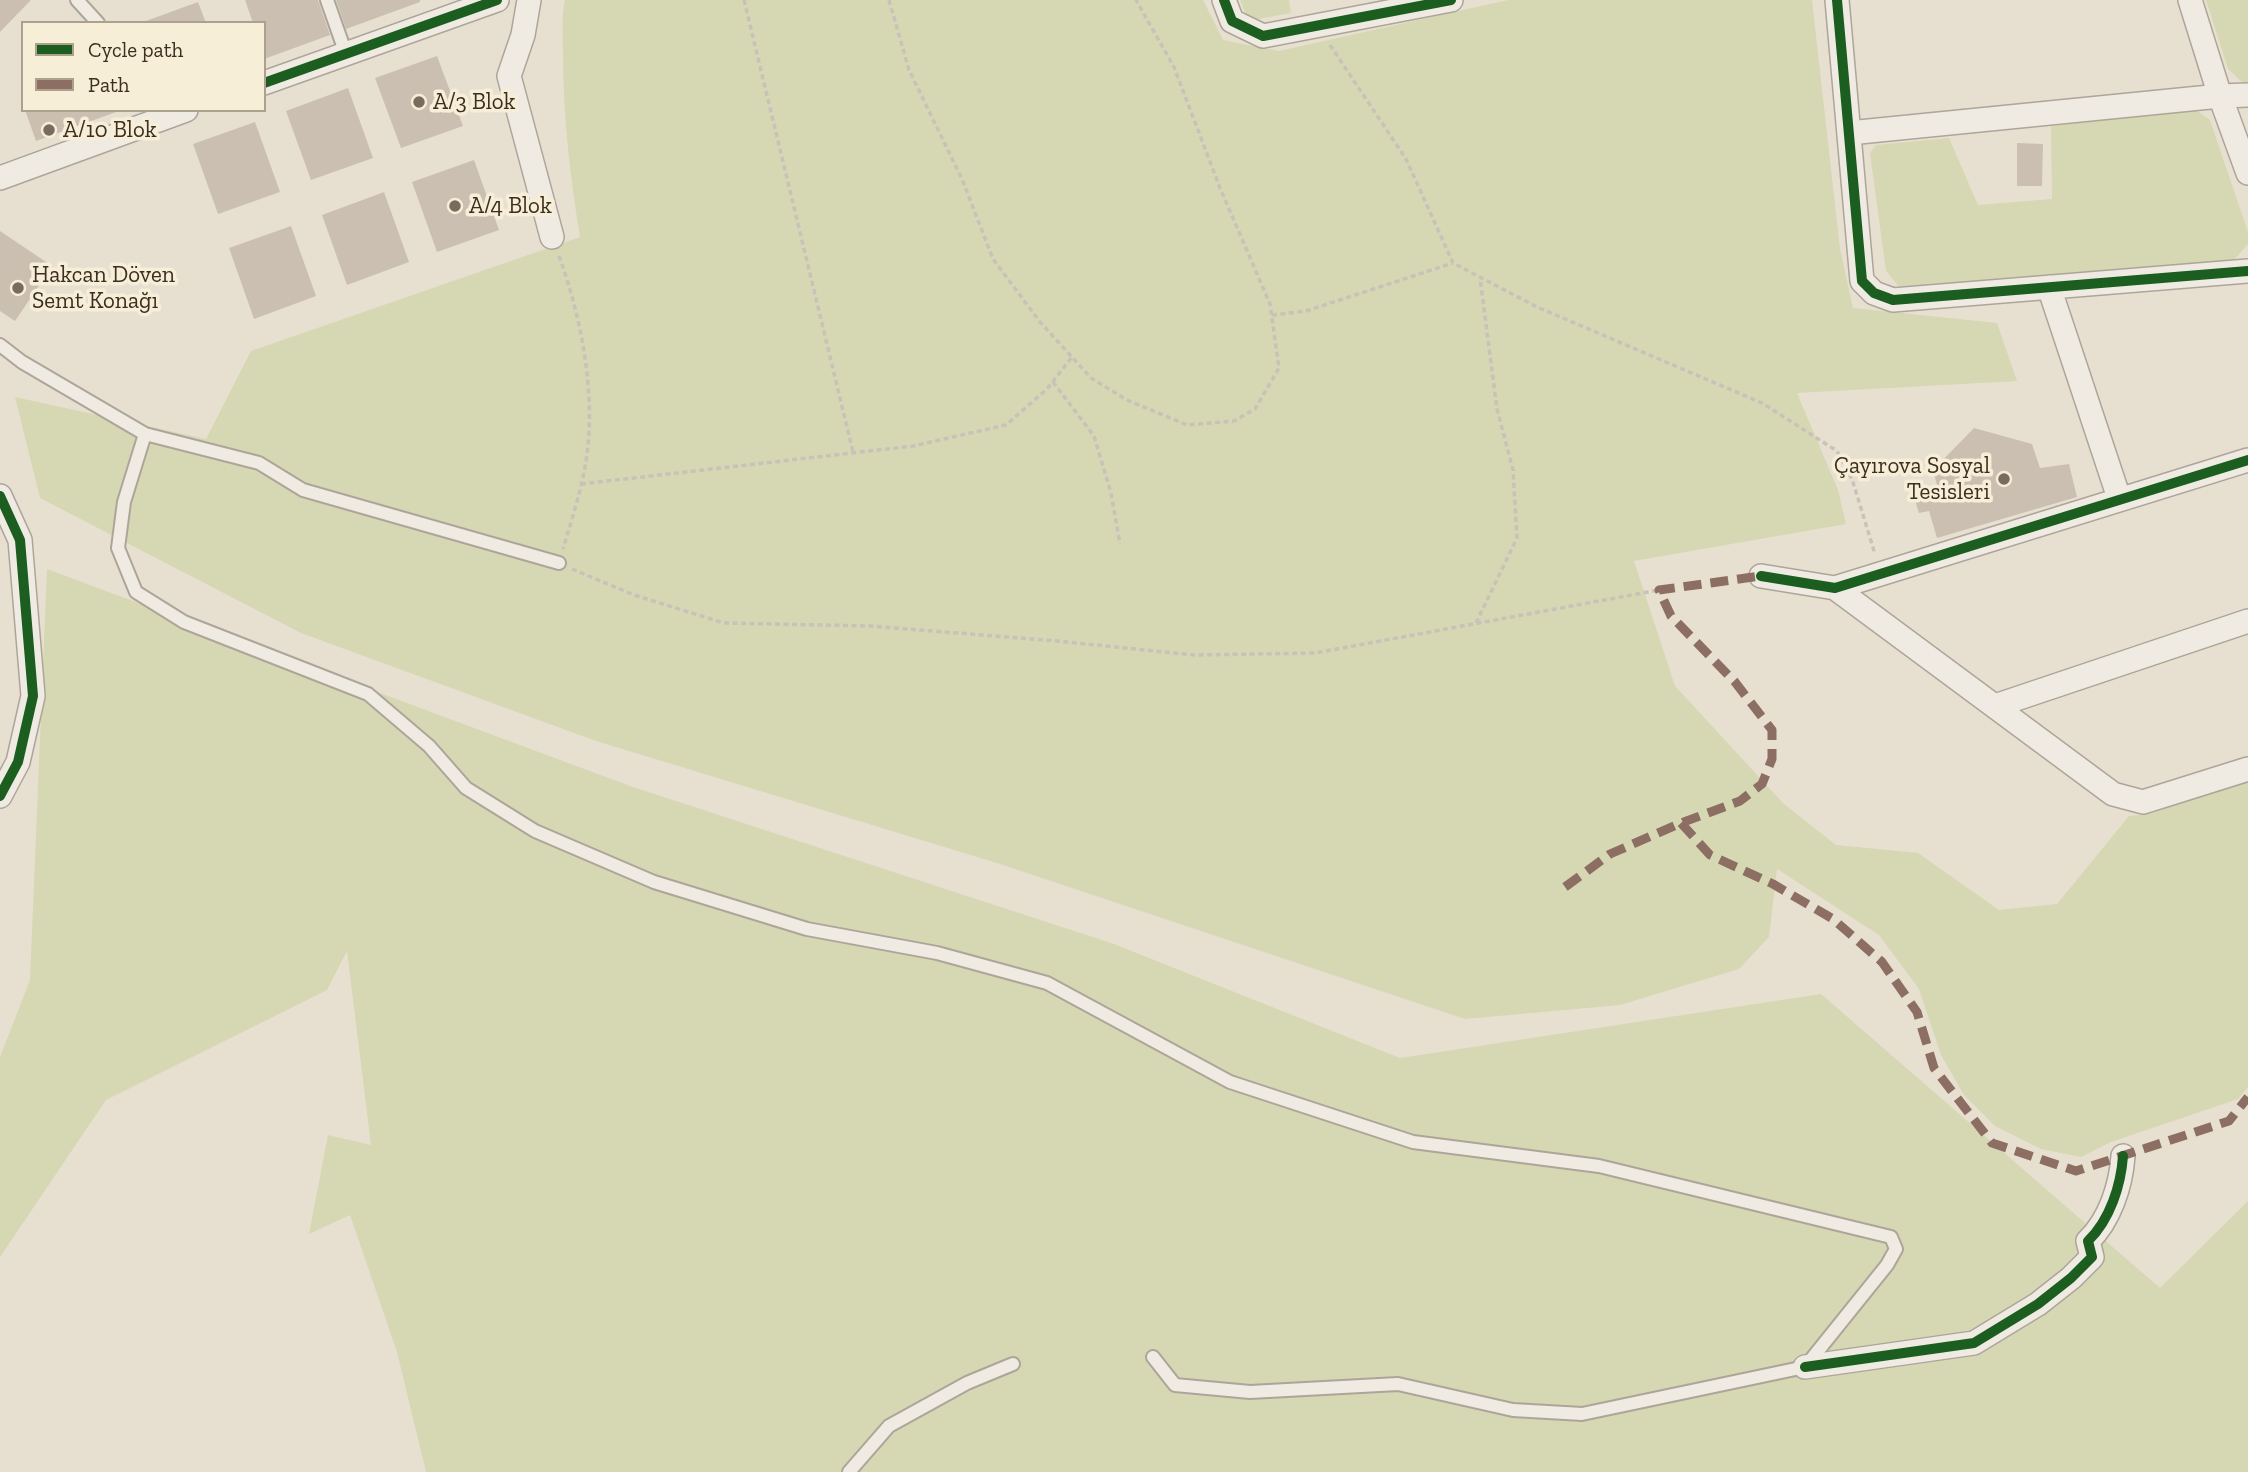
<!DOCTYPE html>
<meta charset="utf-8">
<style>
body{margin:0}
#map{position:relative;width:2248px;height:1472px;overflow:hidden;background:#e7e0d1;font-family:"Zilla Slab",serif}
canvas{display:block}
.legend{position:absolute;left:21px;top:21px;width:245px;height:91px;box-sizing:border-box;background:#f7eed8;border:2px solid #ada18e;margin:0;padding:9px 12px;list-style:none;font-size:21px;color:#3d2e20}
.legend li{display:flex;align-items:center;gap:14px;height:35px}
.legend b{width:35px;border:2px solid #ada18e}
</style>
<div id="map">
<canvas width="2248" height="1472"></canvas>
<ul class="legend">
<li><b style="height:9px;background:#1b5e20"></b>Cycle path</li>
<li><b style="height:9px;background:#8d6e63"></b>Path</li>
</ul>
</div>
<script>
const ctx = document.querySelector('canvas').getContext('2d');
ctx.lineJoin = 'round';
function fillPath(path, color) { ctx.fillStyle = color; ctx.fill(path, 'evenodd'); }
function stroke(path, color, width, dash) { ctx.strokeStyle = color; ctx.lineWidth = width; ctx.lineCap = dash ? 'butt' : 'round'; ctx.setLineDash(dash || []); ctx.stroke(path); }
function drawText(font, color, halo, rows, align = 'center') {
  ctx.font = font + ' "Zilla Slab",serif'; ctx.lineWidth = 7; ctx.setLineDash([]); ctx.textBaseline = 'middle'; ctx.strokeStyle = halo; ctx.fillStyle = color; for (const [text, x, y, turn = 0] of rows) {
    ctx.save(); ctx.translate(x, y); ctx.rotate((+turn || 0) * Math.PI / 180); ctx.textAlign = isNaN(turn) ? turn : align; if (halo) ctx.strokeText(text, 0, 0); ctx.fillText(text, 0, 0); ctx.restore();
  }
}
const green = new Path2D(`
 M565,0H1203L1223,40L1279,51L1508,0H1812L1840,249L1853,308L1997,323L2017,381L1797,393L1838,490L1846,524L1634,561L1675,686L1784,804L1836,845L1918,853L1999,910L2057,904L2129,816L2150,814L2248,779V1087L2238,1099L2111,1142L2081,1157L2041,1149L1995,1126L1964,1095L1941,1055L1919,989L1879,935L1777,869L1769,937L1739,969L1620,1005L1465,1019L997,863L596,741L301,633L40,498L15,397L206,439L251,351L580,237C570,176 563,115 563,54C563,36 561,17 565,0Z
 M1240,0H1289L1291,13L1253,20L1245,12Z
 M2206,0H2248V82H2242L2228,69Z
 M2196,110L2210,120L2248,232V244L2234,260L1900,288L1886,271L1870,153L1876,145L1949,138L1978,205L2052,199L2051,126Z
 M47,569L630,786L1114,944L1400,1058L1821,994L2160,1288L2248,1201V1472H426L397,1352L350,1215L309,1234L328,1135L371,1145L347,951L327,990L106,1100L0,1257V1057L30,980Z`);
const building = new Path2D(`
 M0,0H31L0,32Z
 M245,0H318L330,35L264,59V23H253Z
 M336,0H420V2L346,29Z
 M198,2L206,23H147L146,21Z
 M437,56L463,126L401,148L375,78Z
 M348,88L373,158L311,180L286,111Z
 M25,110H116V112L36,141Z
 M255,122L280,192L218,214L193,144Z
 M2017,143L2043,144L2042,186H2017Z
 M474,160L499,230L437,252L412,182Z
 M384,192L409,262L347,285L322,215Z
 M291,226L316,296L254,319L229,248Z
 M0,231L52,266L15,321L0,311Z
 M1974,428L2032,444L2040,468L2069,464L2077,497L1937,538L1929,511L1919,513L1913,494L1938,489L1933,470Z`);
const path = new Path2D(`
 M744,0L853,452
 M889,0L909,70L962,179L993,259L1040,322L1091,378L1127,400L1187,425L1234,421L1255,409L1279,368L1270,304L1220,188L1174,67L1136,0
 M1330,45L1406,159L1453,263L1537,307L1762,403L1837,451L1852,479L1875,554
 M559,256C580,314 594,383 588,445C585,480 573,515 563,549
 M1272,315L1306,311L1453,263
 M1053,382L1094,436L1111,493L1120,544
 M581,484L913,446L1006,425L1047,389L1072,357
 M572,569L634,595L724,623L870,626L1057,641L1194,655L1315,653L1659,590
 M1476,623L1517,538L1513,470L1497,409L1480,278`);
const service = new Path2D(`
 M77,0L98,23
 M327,0L346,54
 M0,345L22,362L145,434L259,463L303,490L559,563
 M145,434L124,502L118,548L136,592L184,622L368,694L429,746L466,788L535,831L654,882L807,929L937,953L1047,983L1230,1082L1413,1142L1599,1166L1891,1237L1896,1249L1887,1265L1805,1367L1582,1414L1513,1410L1398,1384L1250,1392L1175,1385L1153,1357
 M849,1472L889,1426L967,1383L1013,1364`);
const minor = new Path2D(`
 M529,0L523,35L509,76L552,237
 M1224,0L1232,21L1263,36L1451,0
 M1837,0L1862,281L1874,293L1893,300L2248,271
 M2190,0L2220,96L2248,173
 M264,83L497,0
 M1849,133L2220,96L2248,95
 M0,178L186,110
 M2049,287L2119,498
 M0,496L20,540L33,696L18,762L0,796
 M1761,576L1835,588L2248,460
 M1835,588L2113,794L2143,802L2248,769
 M1995,706L2248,621
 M1805,1367L1974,1343L2038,1304L2071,1278L2092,1257L2088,1241C2110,1220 2121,1185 2123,1156`);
const quiet = new Path2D(`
 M1681,823L1710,855L1773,884L1833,919L1882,962L1917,1012L1934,1068L1992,1143L2076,1171L2229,1121L2248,1097
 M1565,887L1610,854L1681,823L1740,801L1762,784L1772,759V730L1735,682L1671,616L1659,590L1761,576`);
const cycleway = new Path2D(`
 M1224,0L1232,21L1263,36L1451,0
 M1837,0L1862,281L1874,293L1893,300L2248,271
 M264,83L497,0
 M0,496L20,540L33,696L18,762L0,796
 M1761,576L1835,588L2248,460
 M1805,1367L1974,1343L2038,1304L2071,1278L2092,1257L2088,1241C2110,1220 2121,1185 2123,1156`);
const markers = [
 [419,102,7,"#786c5e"],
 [49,130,7,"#786c5e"],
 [455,206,7,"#786c5e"],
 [18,288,7,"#786c5e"],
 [2004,479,7,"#786c5e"]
];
const poiNames = [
 ["A/3 Blok",433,102],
 ["A/10 Blok",63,130],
 ["A/4 Blok",469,206],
 ["Hakcan Döven",32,275],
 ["Semt Konağı",32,301],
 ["Çayırova Sosyal",1990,466,"right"],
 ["Tesisleri",1990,492,"right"]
];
fillPath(green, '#d6d7b3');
fillPath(building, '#cbbfb2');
stroke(service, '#ada599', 16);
stroke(minor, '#ada599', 26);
stroke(path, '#c8c2b9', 3.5, [5, 3.5]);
stroke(service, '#efebe3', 12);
stroke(minor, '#efebe3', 23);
stroke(quiet, '#8d6e63', 9, [18, 9]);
stroke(cycleway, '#1b5e20', 10);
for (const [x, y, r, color] of markers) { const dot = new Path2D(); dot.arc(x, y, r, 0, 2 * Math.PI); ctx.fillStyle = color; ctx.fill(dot); stroke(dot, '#f7eed8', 2.5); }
drawText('23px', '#3d2e20', '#f7eed8', poiNames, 'left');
</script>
